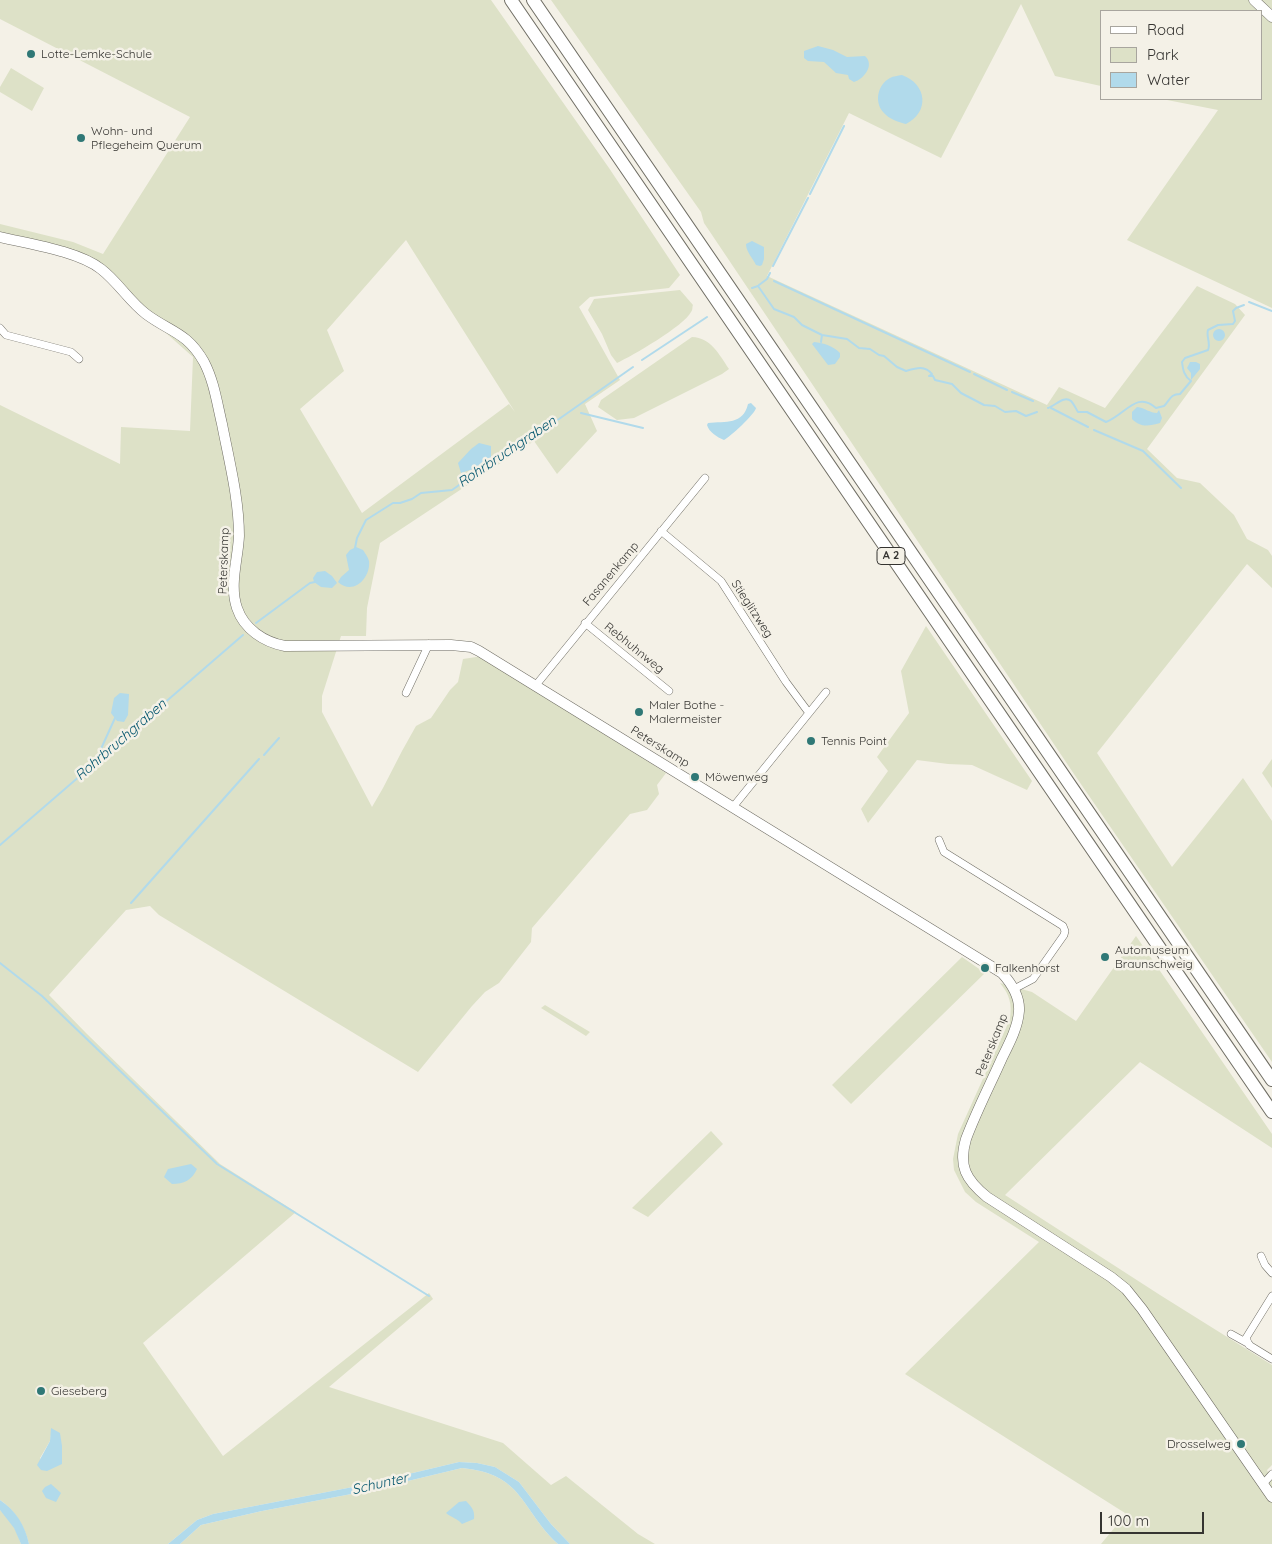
<!DOCTYPE html>
<meta charset="utf-8">
<style>
body{margin:0}
#map{position:relative;width:1272px;height:1544px;overflow:hidden;background:#f4f1e7;font-family:Quicksand,sans-serif}
canvas{display:block}
.legend{position:absolute;left:1100px;top:10px;width:162px;height:90px;box-sizing:border-box;background:#f4f1e7;border:1px solid #a8a59e;margin:0;padding:6px 9px;list-style:none;font-size:15px;color:#353431}
.legend li{display:flex;align-items:center;gap:10px;height:25px}
.legend b{width:25px;border:1px solid #a8a59e}
.scale{position:absolute;left:1100px;top:1512px;width:104px;height:22px;box-sizing:border-box;border:2px solid #353431;border-top:0;padding-left:6px;font-size:15px;line-height:18px;white-space:nowrap;color:#353431;-webkit-text-stroke:4px #f4f1e7;paint-order:stroke}
</style>
<div id="map">
<canvas width="1272" height="1544"></canvas>
<ul class="legend">
<li><b style="height:6px;background:#fff"></b>Road</li>
<li><b style="height:14px;background:#dde1c7"></b>Park</li>
<li><b style="height:14px;background:#b1daeb"></b>Water</li>
</ul>
<div class="scale">100 m</div>
</div>
<script>
const ctx = document.querySelector('canvas').getContext('2d');
ctx.lineJoin = 'round';
function fillPath(path, color) { ctx.fillStyle = color; ctx.fill(path, 'evenodd'); }
function stroke(path, color, width, dash) { ctx.strokeStyle = color; ctx.lineWidth = width; ctx.lineCap = dash ? 'butt' : 'round'; ctx.setLineDash(dash || []); ctx.stroke(path); }
function drawText(font, color, halo, rows, align = 'center') {
  ctx.font = font + ' Quicksand,sans-serif'; ctx.lineWidth = 5; ctx.setLineDash([]); ctx.textBaseline = 'middle'; ctx.strokeStyle = halo; ctx.fillStyle = color; for (const [text, x, y, turn = 0] of rows) {
    ctx.save(); ctx.translate(x, y); ctx.rotate((+turn || 0) * Math.PI / 180); ctx.textAlign = isNaN(turn) ? turn : align; if (halo) ctx.strokeText(text, 0, 0); ctx.fillText(text, 0, 0); ctx.restore();
  }
}
const green = new Path2D(`
 M0,0H491L609,168L680,275L669,288L590,297L579,307L620,380L585,404L597,431L557,474L534,441L380,543L367,608L366,636H341L322,696V712L372,807L383,788L402,751L416,726L431,718L450,690L458,682L463,659L483,656L666,773L657,785L659,794L647,810L630,814L532,928L531,942L499,983L485,992L472,1006L418,1072L159,915L150,906L126,910L49,995L86,1033L220,1164L296,1212L143,1343L223,1456L429,1293L433,1299L329,1387L503,1443L551,1485L566,1476L638,1534L655,1544H570L551,1524L519,1482L495,1467L477,1463L459,1462L358,1486L213,1514L197,1520L168,1544H29C25,1527 15,1510 0,1500V405L120,464L121,427L190,431L193,357L139,309L134,296L120,280L100,263L0,233V224L73,242L103,254L190,117L0,19ZM406,240L515,412L509,404L362,513L300,409L344,371L327,330ZM52,1428L47,1471L40,1458L50,1441Z
 M551,0H1272V308L1127,240L1218,110L1162,99H1261V11H1101V86L1055,76L1021,4L941,158L849,113L767,276L1047,405L1059,387L1105,408L1197,286L1235,304L1245,315L1147,449L1177,478L1200,483L1234,515L1247,539L1268,550L1272,556V588L1247,564L1097,753L1172,867L1243,778L1272,821V1062L1074,774L704,223L701,212Z
 M11,68L44,88L32,111L0,92V87Z
 M680,290L693,305C692,307 693,310 691,312C684,326 632,356 617,363L611,355L602,334L588,310L594,299Z
 M692,337C711,338 719,354 729,369L722,374L634,418L617,420L598,407L601,400Z
 M926,626L1032,781L1027,790L972,765L948,764L917,760L868,823L861,809L888,771L877,757L909,713L901,671Z
 M1272,759V788L1262,773Z
 M1136,936L1272,1134V1148L1140,1062L1005,1195L1160,1295L1272,1365V1465L1267,1470L1272,1481V1544H1101L1121,1520L1125,1513L905,1374L1039,1242L976,1202L965,1192L954,1170L953,1159L958,1134L1010,1019C1012,1004 1010,995 1000,983L1032,992L1076,1021Z
 M962,957L985,973L851,1104L832,1085Z
 M545,1005L590,1032L586,1036L541,1008Z
 M711,1131L723,1144L648,1217L632,1208Z
 M462,1468C524,1474 520,1509 558,1544H180L201,1525L262,1511L362,1492Z
 M0,1510C11,1517 17,1532 21,1544H0Z`);
const water = new Path2D(`
 M818,46L833,50L847,57L865,56C875,65 864,79 854,82L849,79L848,75L836,73L824,62L808,61L804,58V51Z
 M902,75C927,84 930,112 906,124C898,122 889,119 884,113C874,103 877,85 890,78C893,76 898,76 902,75Z
 M752,241L764,247V259L762,265L760,266L756,265C753,258 746,252 746,244Z
 M1213 335a6 6 0 1 1 12 0a6 6 0 1 1-12 0Z
 M814,342C824,343 833,346 840,353V357L835,364L828,365L812,344Z
 M1190,362H1196L1200,364V369L1191,380V373L1187,368Z
 M751,403L756,408C755,414 730,437 724,440C717,437 709,432 707,425L708,423C726,421 743,425 748,404Z
 M1137,407C1145,408 1150,413 1157,413L1159,410L1162,418L1160,423C1149,426 1141,428 1132,419V412Z
 M479,443L491,446V457L473,469L461,473L458,463L471,449Z
 M356,547L363,550C365,553 368,557 369,561C371,578 353,596 338,582L341,577L349,570L346,555L350,550Z
 M325,571L332,576L337,583L332,588L321,587L314,582L313,578L317,572Z
 M120,693L129,694L128,715L124,722L117,721L111,713L114,698Z
 M191,1164L197,1169C192,1180 184,1184 172,1184L164,1177L168,1169Z
 M51,1428L60,1433L62,1446V1464L47,1471L41,1470L37,1465L50,1441Z
 M459,1462L477,1463L495,1467L519,1482L551,1524L570,1544H558C520,1509 524,1474 462,1468L362,1492L262,1511L201,1525L180,1544H168L197,1520L213,1514L358,1486Z
 M51,1484L61,1493L56,1502L46,1498L42,1491L45,1487Z
 M0,1500C16,1511 25,1525 29,1544H21L14,1528L0,1510Z
 M459,1502L466,1501C472,1507 475,1511 474,1519L462,1524C457,1518 452,1518 446,1513Z`);
const stream = new Path2D(`
 M810,194L844,126
 M773,266L808,198
 M774,281L970,372
 M759,285L767,279L770,273
 M752,288L758,286L774,309L794,317L802,325L822,335L847,339L859,348L870,349L879,355L884,356L897,367L906,371C916,368 925,365 932,374L929,376H933L935,380L952,384L961,393L984,405L995,406L1005,412L1016,411L1026,416L1037,412
 M1249,302L1272,311
 M821,342L822,335
 M642,360L707,317
 M974,374L1007,390
 M1012,392L1033,401
 M1048,408C1055,406 1064,395 1071,401C1074,404 1076,409 1078,412H1087L1106,422C1125,415 1137,390 1156,408L1164,406C1170,400 1170,394 1180,394L1191,381C1184,376 1183,370 1182,362L1185,358L1208,350C1211,343 1206,337 1208,330L1218,325L1233,324L1235,321L1233,311L1236,308L1244,305
 M1051,408L1088,427
 M581,413L643,428
 M1094,430L1143,451L1181,488
 M355,548L357,538L366,520L393,503H400L412,499L421,493L452,490L499,457L559,419L633,367
 M256,623L310,583L315,582
 M264,755L279,738
 M95,762L115,718
 M0,845L243,635
 M131,903L259,759
 M0,963L42,996L217,1164L429,1296`);
const street = new Path2D(`
 M0,328L6,335L71,352L79,359
 M661,531L721,581L786,682L809,713
 M585,623L669,691
 M536,685L705,478
 M406,693L429,644
 M733,807L826,692
 M939,840L944,852L1063,926L1065,931L1064,935L1033,979L1014,989
 M1261,1256L1265,1265L1272,1273
 M1272,1296L1246,1338L1249,1345L1272,1359
 M1231,1334L1249,1344
 M1263,1484L1272,1474`);
const secondary = new Path2D(`
 M1254,0L1272,17
 M0,237C29,244 78,251 101,269C118,282 129,301 146,314C170,332 187,332 204,362C214,381 217,403 222,424C229,460 239,499 239,536C238,559 229,585 237,608C244,629 264,642 285,646L451,645L471,647L479,651L1002,973C1012,984 1020,996 1019,1011C1018,1027 1009,1044 1002,1058C990,1085 976,1112 966,1139C958,1166 966,1180 987,1197L1111,1277L1126,1289L1142,1309L1272,1497`);
const highway = new Path2D(`
 M511,0L1272,1112
 M533,0L1272,1080`);
const markers = [
 [31,54,5,"#2f7876"],
 [81,138,5,"#2f7876"],
 [639,712,5,"#2f7876"],
 [811,741,5,"#2f7876"],
 [695,777,5,"#2f7876"],
 [1105,957,5,"#2f7876"],
 [985,968,5,"#2f7876"],
 [41,1391,5,"#2f7876"],
 [1241,1444,5,"#2f7876"]
];
const shields = [
 [891,556,28]
];
const shieldNames = [
 ["A 2",891,556]
];
const poiNames = [
 ["Lotte-Lemke-Schule",41,54],
 ["Wohn- und",91,131],
 ["Pflegeheim Querum",91,145],
 ["Maler Bothe -",649,705],
 ["Malermeister",649,719],
 ["Tennis Point",821,741],
 ["Möwenweg",705,777],
 ["Automuseum",1115,950],
 ["Braunschweig",1115,964],
 ["Falkenhorst",995,968],
 ["Gieseberg",51,1391],
 ["Drosselweg",1231,1444,"right"]
];
const streetNames = [
 ["Peterskamp",224,561,-88],
 ["Fasanenkamp",611,574,-50],
 ["Stieglitzweg",752,609,57],
 ["Rebhuhnweg",634,648,39],
 ["Peterskamp",660,747,32],
 ["Peterskamp",992,1045,-68]
];
const waterNames = [
 ["Rohrbruchgraben",507,452,-34],
 ["Rohrbruchgraben",121,740,-41],
 ["Schunter",380,1484,-13]
];
fillPath(green, '#dde1c7');
fillPath(water, '#b1daeb');
stroke(stream, '#b1daeb', 2);
stroke(street, '#706e65', 8);
stroke(secondary, '#706e65', 11);
stroke(highway, '#706e65', 14);
stroke(street, '#fff', 7);
stroke(secondary, '#fff', 10);
stroke(highway, '#fff', 12);
for (const [x, y, r, color] of markers) { const dot = new Path2D(); dot.arc(x, y, r, 0, 2 * Math.PI); ctx.fillStyle = color; ctx.fill(dot); stroke(dot, '#f4f1e7', 2); }
for (const [x, y, w] of shields) { const box = new Path2D(); box.roundRect(x - w / 2, y - 8.5, w, 17, 4); ctx.fillStyle = '#f4f1e7'; ctx.fill(box); stroke(box, '#353431', 1); }
drawText('bold 11px', '#353431', null, shieldNames);
drawText('12px', '#353431', '#f4f1e7', poiNames, 'left');
drawText('12px', '#353431', '#f4f1e7', streetNames);
drawText('italic 14px', '#04566e', '#f4f1e7', waterNames);
</script>
